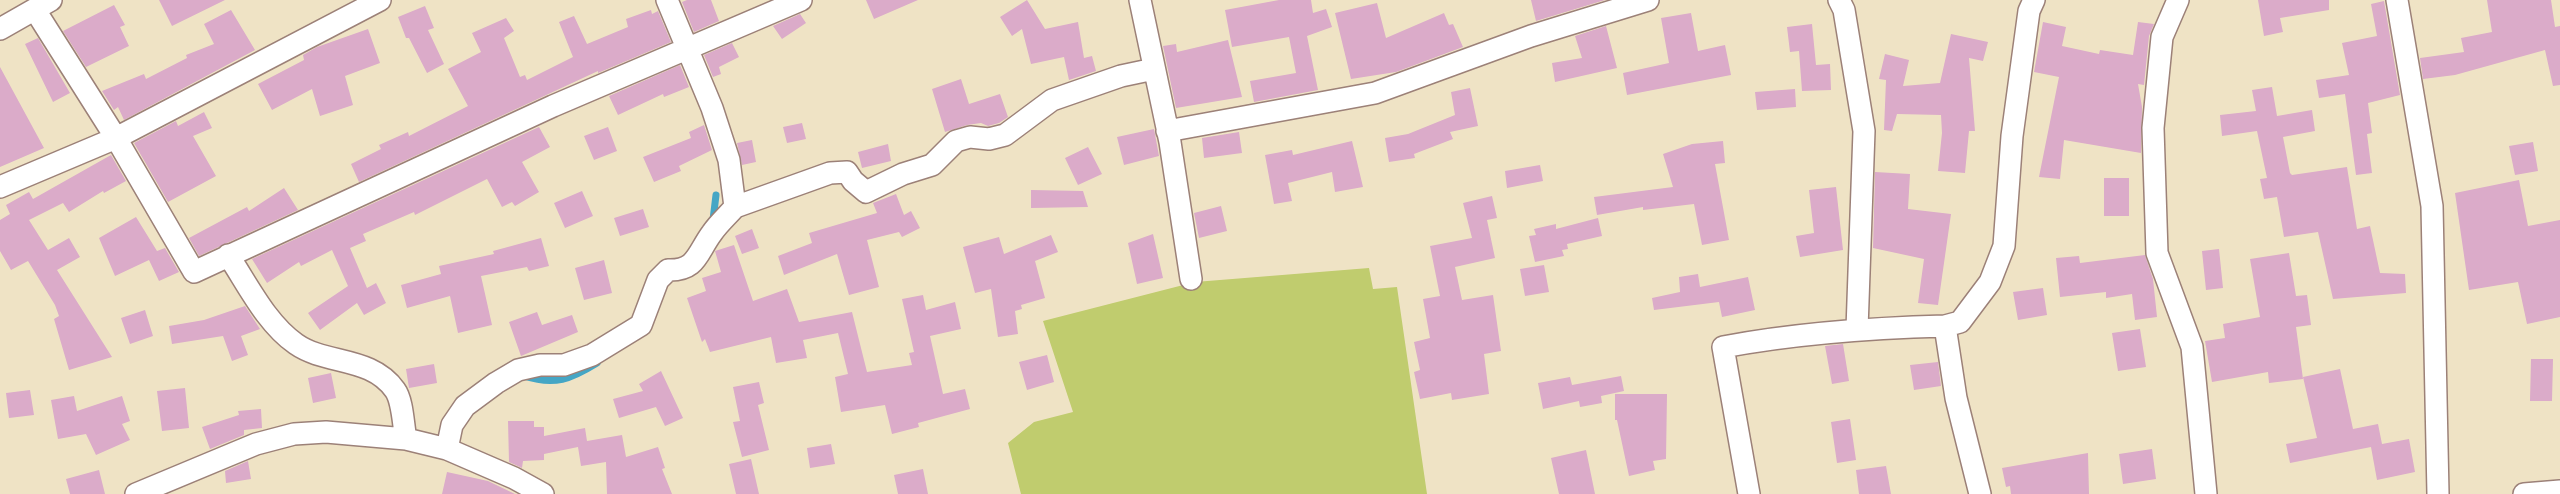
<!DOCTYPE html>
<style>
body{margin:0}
canvas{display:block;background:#efe3c5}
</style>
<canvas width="2560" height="494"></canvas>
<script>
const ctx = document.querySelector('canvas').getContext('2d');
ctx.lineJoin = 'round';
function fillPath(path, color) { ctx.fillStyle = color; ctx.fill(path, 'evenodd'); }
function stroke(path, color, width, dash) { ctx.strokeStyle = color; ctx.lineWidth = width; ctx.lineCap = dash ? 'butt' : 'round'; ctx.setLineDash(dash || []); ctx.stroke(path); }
const green = new Path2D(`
 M1369,268L1373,289L1397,287L1427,494H1021L1008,443L1034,422L1073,412L1043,321L1195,282Z`);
const stream = new Path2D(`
 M713,220L716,195
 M524,376C555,386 571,379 597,363`);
const building = new Path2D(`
 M159,0H225L172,26Z
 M687,0H711L719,21L694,32L682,2Z
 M866,0H918L874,19Z
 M1027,0L1045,29L1078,22L1084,58L1092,56L1096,71L1069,80L1064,57L1031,64L1022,29L1012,36L1000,17Z
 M1279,0H1311L1313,13L1326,9L1332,27L1307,36L1318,90L1254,102L1250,81L1296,73L1289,37L1232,47L1225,10Z
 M1531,0H1605L1536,21Z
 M2258,0H2329V10L2280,18L2283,32L2264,36Z
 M2487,0H2551L2555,27L2560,26V85L2553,86L2545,50L2455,75L2423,79L2420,58L2464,52L2461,38L2492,32Z
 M2384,1L2400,95L2368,103L2372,133L2367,134L2372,173L2356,175L2345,94L2319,98L2316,80L2349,75L2342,43L2377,36L2371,4Z
 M1377,3L1386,38L1444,13L1449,25L1453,24L1463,47L1396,72L1351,79L1335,13Z
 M114,5L125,25L120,27L129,46L86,67L63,31Z
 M425,6L434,28L428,30L444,64L427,73L409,38H406L398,17Z
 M231,10L255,50L124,120L118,107L114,110L102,91L144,74L146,79L187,58L186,55L214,44L204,24Z
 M651,10L652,14L658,11L671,42L598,73V71L359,182L351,164L381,149L379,145L408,132L409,136L468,106L448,69L481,52L472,33L506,18L514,31L504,38L520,77L525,75L527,80L573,57L559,22L574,16L587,44L628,27L626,19Z
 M1691,13L1698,51L1725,45L1731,75L1627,95L1623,73L1669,63L1661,18Z
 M800,14L806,23L782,39L773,26Z
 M2043,22L2066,27L2062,46L2099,54L2100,50L2133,55L2138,22L2154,24L2149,36L2144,85L2138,84L2142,107L2141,153L2064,140L2060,179L2039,177L2059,77L2034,72Z
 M1812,24L1816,65L1830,64L1831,90L1802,91L1799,51L1790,52L1787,27Z
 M1606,26L1617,68L1555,82L1552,63L1582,58L1575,36Z
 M368,29L380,63L345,76L353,105L320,116L312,89L272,110L258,84L304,60L303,55L317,47Z
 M1951,34L1988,42L1983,61L1969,58L1975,131H1969L1965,173L1938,171L1942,133L1941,115L1897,114L1892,131L1884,130L1886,80L1879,79L1885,54L1909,60L1903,86L1940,83Z
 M38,38L70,93L53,102L25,44Z
 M1228,40L1242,97L1176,108L1163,46L1176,44L1177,52Z
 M732,43L739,57L719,67L721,74L713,77L704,55Z
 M680,65L689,87L664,97L663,94L618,115L609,96Z
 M0,67L44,148L0,167Z
 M961,79L969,104L1000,94L1008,117L999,123L988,126L981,123L967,125L945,132L932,89Z
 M2272,87L2277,116L2312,110L2315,131L2283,137L2290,173L2292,175L2347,167L2357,229L2370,226L2380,273L2405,274L2406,293L2333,299L2318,232L2284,237L2277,197L2264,199L2260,179L2267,178L2257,131L2222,136L2220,115L2256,111L2252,90Z
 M1470,88L1478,126L1450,132L1453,139L1414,154L1415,158L1389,162L1385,138L1408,134L1455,115L1451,92Z
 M1795,89L1796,107L1757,110L1755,92Z
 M204,112L212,128L193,136L216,176L168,202L134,143L176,121L178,126Z
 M802,123L806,139L787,143L783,127Z
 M704,125L712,150L679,166L681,171L654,182L643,157L691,138L689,132Z
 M539,127L550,147L522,162L539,192L515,206L512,202L502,207L487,179L415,215L414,212L363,234L366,241L350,248L367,288L376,283L386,303L364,315L357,303L320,330L308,313L348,286L332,250L301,266L299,262L267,283L252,259Z
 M608,127L617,151L594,160L584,136Z
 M1154,129L1159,156L1124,165L1117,137Z
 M1239,132L1242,153L1204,158L1202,138Z
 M752,140L756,162L742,165L737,143Z
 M1352,141L1363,187L1335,192L1332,172L1288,183L1292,201L1274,204L1265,155L1292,150L1293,155Z
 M1723,141L1725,163L1715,164L1729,240L1702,245L1694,204L1643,210V207L1597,215L1594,197L1673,187L1663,154L1692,144Z
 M2533,142L2538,171L2515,175L2509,146Z
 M888,144L891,161L862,168L858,152Z
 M1088,147L1102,174L1078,185L1065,158Z
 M111,155L126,181L104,193L103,191L69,212L63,203L29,220L48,250L69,238L80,257L57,270L112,357L69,370L54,319L59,316L55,305L28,261L11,270L0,251V220L10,214L6,205L29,192L33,199Z
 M1540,165L1543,181L1507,188L1505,171Z
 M1875,172L1910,174L1908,209L1951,214L1938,305L1918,303L1924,259L1873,248Z
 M2104,178H2129V216H2104Z
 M2519,180L2528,226L2560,220V317L2527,324L2518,282L2469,290L2455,193Z
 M1836,187L1843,250L1800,257L1796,236L1814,233L1809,190Z
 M284,188L298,210L199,256L189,238L247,207L249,211Z
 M1031,190L1083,191L1088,207L1031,208Z
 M582,191L593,216L565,228L554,203Z
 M896,194L904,215L911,211L920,228L902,237L899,232L867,240L879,287L849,295L837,254L784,275L778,256L812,243L809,233L877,213L873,203Z
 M1492,196L1497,218L1487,220L1495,258L1455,267L1462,300L1493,295L1501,351L1484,354L1489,394L1452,400L1451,393L1420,399L1414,372L1420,370L1414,342L1430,338L1423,299L1440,296L1430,246L1472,238L1463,203Z
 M1221,206L1227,231L1199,238L1194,213Z
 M643,209L649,227L620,236L614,218Z
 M136,217L157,251L165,248L179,272L159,281L149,260L115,276L99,238Z
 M1598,218L1602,236L1567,244L1568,249L1562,250L1564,256L1535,262L1529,236L1536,235L1534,229L1556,224V229Z
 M752,229L759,248L742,254L735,236Z
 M1153,234L1163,278L1137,284L1128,243Z
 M1051,235L1058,252L1035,261L1045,298L1021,305L1022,309L1015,311L1018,334L998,337L991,289L975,293L963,247L999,237L1004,254Z
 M541,238L549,266L529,271L527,267L481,276L492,325L458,333L450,296L407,308L401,285L441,274L439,266L494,254L493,251Z
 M734,245L753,301L787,289L799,322L852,312L867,372L912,365L909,353L914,352L902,299L923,295L926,310L955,302L961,329L930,336L943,394L965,389L970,409L918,423L919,427L892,434L885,405L841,412L835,377L848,374L838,333L803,340L807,358L776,363L771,337L710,352L705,339L702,342L687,298L706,291L702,278L721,272L715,251Z
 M2219,249L2223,288L2206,290L2202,251Z
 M2289,253L2296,296L2307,295L2311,325L2296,327L2303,379L2269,383L2268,372L2212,382L2205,341L2225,338L2223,324L2260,317L2250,259Z
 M2145,255L2153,279L2157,317L2135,320L2132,294L2106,298V292L2060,297L2056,258L2079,256L2080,263Z
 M604,260L612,293L584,300L575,268Z
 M1544,265L1549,292L1525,296L1520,269Z
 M1698,274L1700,287L1748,277L1755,310L1722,317L1719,302L1654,310L1652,298L1680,292L1679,277Z
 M2043,288L2047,315L2018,320L2013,292Z
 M245,306L260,329L241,336L248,355L232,361L223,336L172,344L169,326L204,320Z
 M145,310L153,336L130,344L121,318Z
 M537,312L542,325L572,315L578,332L521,356L509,322Z
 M2140,329L2146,367L2118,371L2112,333Z
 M1843,344L1849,381L1832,384L1825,346Z
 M1047,355L1054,382L1027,390L1019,362Z
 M2531,359H2553L2552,401H2530Z
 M1938,362L1941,386L1914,390L1910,365Z
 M434,364L437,383L409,388L406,369Z
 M2340,369L2353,429L2378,424L2382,444L2409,439L2415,472L2377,480L2371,447L2290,463L2286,444L2317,438L2303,377Z
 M661,371L683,418L665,426L656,407L619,418L613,399L643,391L639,384Z
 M331,373L336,398L313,403L308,378Z
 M1621,376L1624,391L1601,396L1602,403L1580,407L1579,401L1543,409L1538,383L1570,377L1572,385Z
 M759,382L764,403L758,405L769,450L742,457L733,422L740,421L733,387Z
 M185,388L189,428L162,431L157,391Z
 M30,390L34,415L9,418L6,393Z
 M1615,394H1667L1666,459L1653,461L1655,470L1629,476L1617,420H1615Z
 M74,396L77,411L122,396L130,421L122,424L130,440L96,455L86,434L58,439L51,400Z
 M261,409L262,428L244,430V435L210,449L202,427L239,415L238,411Z
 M1850,419L1856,460L1837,463L1831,422Z
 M508,421H534V427H544V436L585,428L587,441L622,435L626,457L658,447L665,468L662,469L672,494H607L606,462L581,466L578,447L544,454V460L523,461L522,468L509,462Z
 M831,444L835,464L810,468L807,448Z
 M2152,449L2156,479L2123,484L2119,454Z
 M1586,450L1595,494H1559L1551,458Z
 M2088,453L2089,494H2011L2010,486L2006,487L2002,468Z
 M751,459L759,494H736L729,464Z
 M248,461L251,479L226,483L225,471Z
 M1886,466L1891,494H1859L1856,470Z
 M923,469L928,494H898L894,475Z
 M99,470L105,494H70L66,479Z
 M447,472L488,481L515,494H442Z`);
const minor = new Path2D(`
 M667,0L712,108L729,160L735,207L830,173L847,172L853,181L866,192L903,174L932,165L956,141L970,137L989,139L1005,135L1052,100L1121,76L1154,69
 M1140,0L1170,142L1191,279
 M1839,0L1844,10L1864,131L1857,329
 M2178,0L2162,37L2153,128L2157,253L2192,347L2206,494
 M2397,0L2432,206L2438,494
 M35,10L116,138L194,272L553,106L801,0
 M0,29L51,0
 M1167,131L1375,93L1531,36L1648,0
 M0,187L116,138L380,0
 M228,255C248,285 266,323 296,344C326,365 371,356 395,390C403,401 403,425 406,439
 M447,449L452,425L465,406L496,383L518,370L540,365H564L592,355L641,325L658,280L668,270C697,271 697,253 712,233C718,224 727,216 735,207
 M136,494L256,444L294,434L326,432L406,439L447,449L514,478L543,494
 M1749,494L1723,347C1797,333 1870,328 1945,326
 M1980,494L1956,398L1945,326L1960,322L1990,282L2004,246L2012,136L2029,11L2034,0
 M2524,494L2560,491`);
fillPath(green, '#c0cc6e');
stroke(stream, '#45a6c5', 7);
fillPath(building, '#dbabc9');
stroke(minor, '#9c8178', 24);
stroke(minor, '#fff', 21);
</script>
